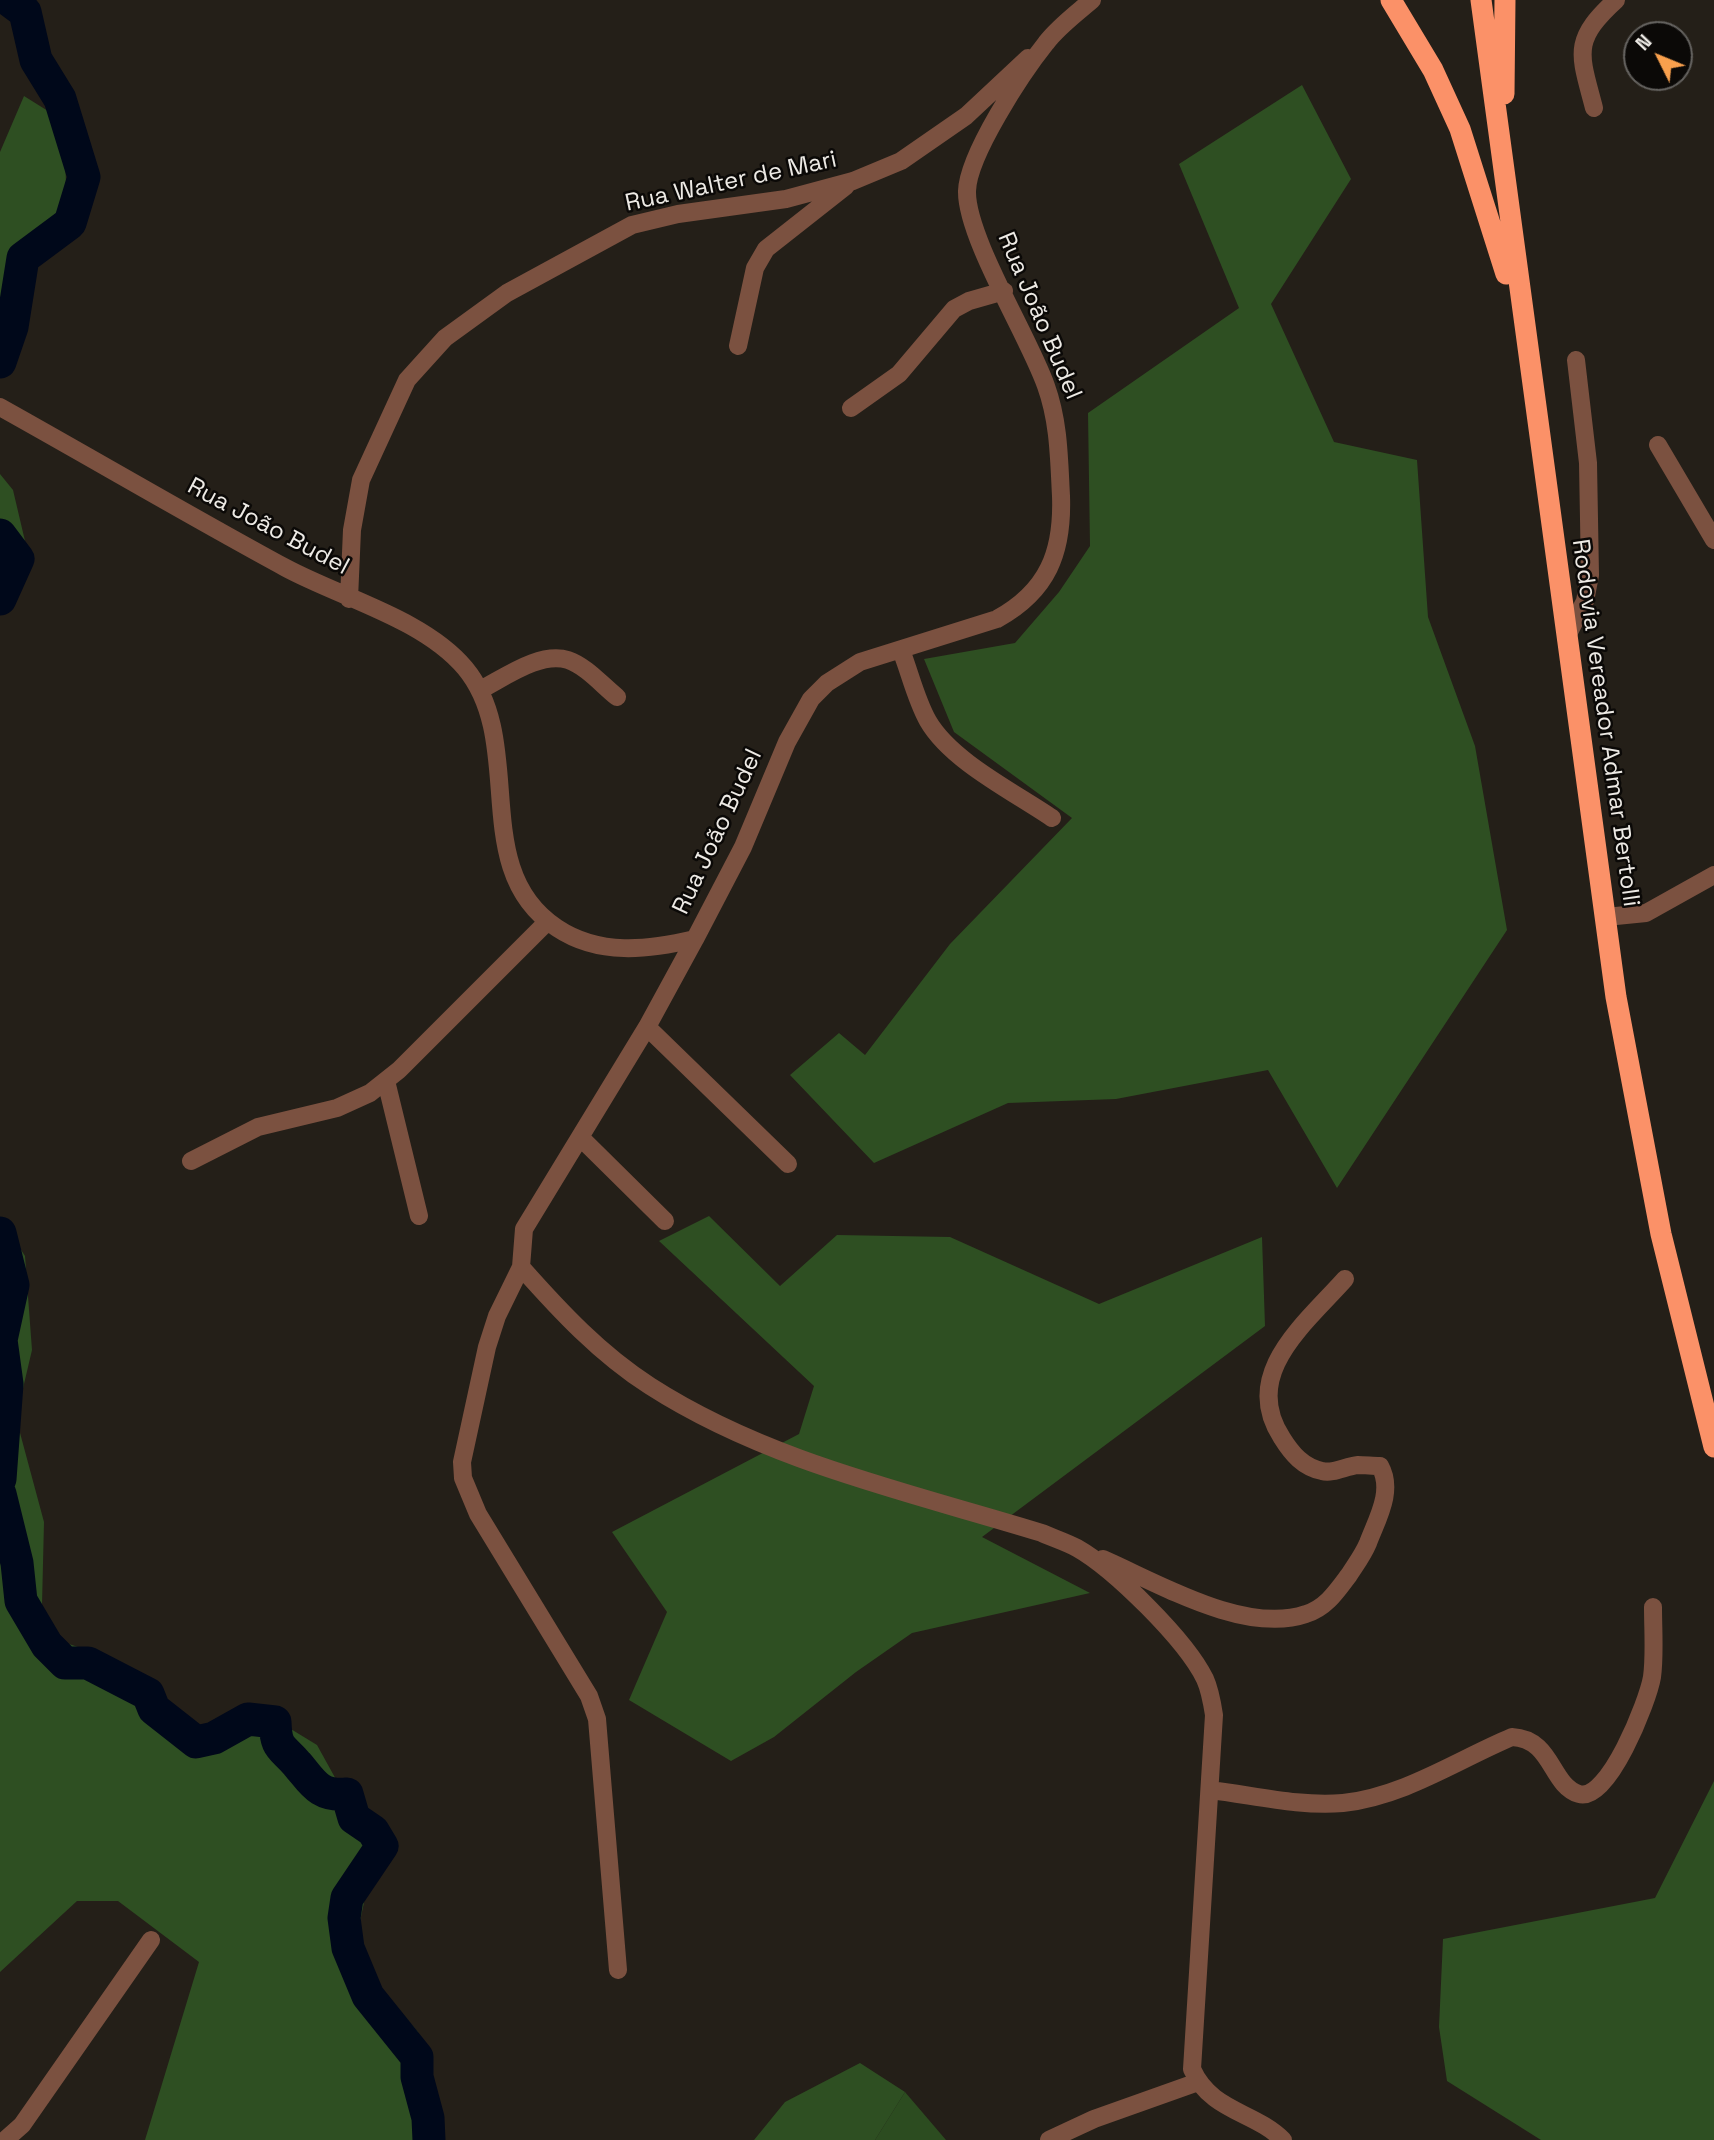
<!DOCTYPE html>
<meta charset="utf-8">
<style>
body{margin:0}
#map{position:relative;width:1714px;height:2140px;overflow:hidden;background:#241f18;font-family:"Space Grotesk",sans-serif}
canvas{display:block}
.north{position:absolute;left:1623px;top:21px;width:70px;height:70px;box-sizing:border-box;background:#0b0907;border:2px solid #656360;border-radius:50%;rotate:313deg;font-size:19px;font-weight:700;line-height:28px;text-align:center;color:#edeae5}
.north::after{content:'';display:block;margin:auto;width:24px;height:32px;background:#f9a04d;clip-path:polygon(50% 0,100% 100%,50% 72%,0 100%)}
</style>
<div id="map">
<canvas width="1714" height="2140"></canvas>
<div class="north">N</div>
</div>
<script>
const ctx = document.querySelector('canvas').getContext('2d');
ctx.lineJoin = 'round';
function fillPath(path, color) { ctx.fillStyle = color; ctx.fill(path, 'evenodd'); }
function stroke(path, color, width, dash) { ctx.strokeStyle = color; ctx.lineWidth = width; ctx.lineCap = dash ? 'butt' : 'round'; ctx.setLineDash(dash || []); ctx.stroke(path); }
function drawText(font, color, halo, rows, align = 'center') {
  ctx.font = font + ' "Space Grotesk",sans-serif'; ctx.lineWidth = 5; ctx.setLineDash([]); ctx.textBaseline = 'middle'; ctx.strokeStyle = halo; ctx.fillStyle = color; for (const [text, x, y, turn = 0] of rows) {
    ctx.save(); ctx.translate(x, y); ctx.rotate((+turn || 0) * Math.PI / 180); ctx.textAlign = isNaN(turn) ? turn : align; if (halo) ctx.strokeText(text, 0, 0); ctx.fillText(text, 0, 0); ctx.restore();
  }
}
const green = new Path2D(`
 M905,2092L946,2140H875Z`);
const forest = new Path2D(`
 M1302,85L1351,179L1271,304L1334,442L1417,460L1428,617L1475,746L1507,930L1337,1188L1268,1070L1116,1099L1008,1103L874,1163L790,1075L839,1033L865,1055L950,944L1072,818L954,732L924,659L1015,643L1059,592L1090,546L1088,413L1239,308L1179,164Z
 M24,96L64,121L67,217L21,262L0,367V152Z
 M0,474L13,490L25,541L0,592Z
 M709,1216L780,1286L837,1235L950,1237L1099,1304L1262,1237L1265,1326L982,1537L1090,1593L912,1633L856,1672L774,1737L731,1761L629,1700L667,1612L612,1532L799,1434L814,1386L659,1241Z
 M0,1217L25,1256L32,1350L16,1418L44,1522L42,1605L57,1640L108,1657L190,1735L263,1712L317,1745L375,1850L358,1931L365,1970L418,2032L445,2130L443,2140H145L199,1962L118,1901H77L0,1972V1438C38,1399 8,1324 0,1277C0,1259 0,1236 0,1217Z
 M1714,1781V2140H1541L1447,2081L1439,2027L1443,1939L1655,1898Z
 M860,2063L905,2092L875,2140H754L785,2102Z`);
const river = new Path2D(`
 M0,362L12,327L23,258L70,223L84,177L60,99L36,60L25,12L9,0
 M0,535L18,559L0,599
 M0,1233L13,1285L1,1340L7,1384L0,1479
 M0,1494L17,1563L21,1601L47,1645L65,1663H88L148,1694L154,1709L196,1742L214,1738L248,1719L275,1722C276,1750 282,1746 297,1764C312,1781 318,1797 347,1794L354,1818L373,1831L382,1846L347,1898L344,1918L348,1948L368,1996L417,2057V2077L428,2118L429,2140`);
const minor = new Path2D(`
 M1594,108C1580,54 1571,41 1616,0
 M738,346L755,268L766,249L846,186
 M0,407C95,460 190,516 286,568C342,598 424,619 465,668C528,744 467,869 557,928C599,956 648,950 695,939L743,847L787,742L811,699L827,683L860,662L997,619C1048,591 1063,552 1061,496C1059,459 1059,422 1046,386C1029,337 966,237 967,191C968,155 1022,73 1046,43C1058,27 1077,13 1092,0
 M851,408L899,374L954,309L969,301L1004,291
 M1658,445L1714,540
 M349,599L352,530L361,480L407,380L445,338L507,293L632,225L678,214L786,199L853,181L901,161L966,116L1028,58
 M1566,638L1585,601L1590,575L1588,463L1576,360
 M901,650C910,673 916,700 928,721C951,761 1014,792 1052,818
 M480,690C504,678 540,651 568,660C586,666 602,685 617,697
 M1606,917L1646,913L1714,875
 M647,1027L788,1164
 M386,1081L419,1216
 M581,1138L665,1221
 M191,1161L258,1127L337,1108L370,1093L399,1070L547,922
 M521,1267C560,1311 600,1354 650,1386C768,1462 909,1492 1042,1533C1053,1538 1066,1542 1077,1548C1114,1569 1186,1640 1205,1679C1210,1690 1212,1702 1214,1715L1192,2069C1211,2112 1254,2111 1283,2140
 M1103,1559C1158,1583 1245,1635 1306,1614C1326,1608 1337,1591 1349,1575C1356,1564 1363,1555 1368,1543C1377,1519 1394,1491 1380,1466C1373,1466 1365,1465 1358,1465C1346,1466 1333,1474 1322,1471C1303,1467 1292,1454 1282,1438C1240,1374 1305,1324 1345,1279
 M1210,1790C1253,1795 1300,1807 1343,1803C1405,1796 1457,1760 1512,1737C1553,1739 1550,1785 1579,1794C1608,1803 1648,1701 1652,1677C1655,1655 1653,1630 1653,1607
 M618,1970L597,1719L589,1696L478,1514L463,1478L462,1462L487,1347L497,1316L521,1267L524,1229L647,1027L695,939
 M5,2140L22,2125L151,1940
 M1049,2140L1094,2119L1198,2082`);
const highway = new Path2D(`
 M1391,0L1433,70L1460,129L1506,274
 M1481,0L1616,997L1661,1234L1714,1447
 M1504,94L1505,0`);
const streetNames = [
 ["Rua Walter de Mari",731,182,-12],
 ["Rua João Budel",1039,316,67],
 ["Rua João Budel",268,527,28],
 ["Rodovia Vereador Admar Bertolli",1605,723,82],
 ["Rua João Budel",718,832,-65]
];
fillPath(green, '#2c4c20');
fillPath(forest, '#2e4f22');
stroke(river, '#00081a', 33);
stroke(minor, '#7b5140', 18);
stroke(highway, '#fb9168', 21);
drawText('24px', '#edeae5', '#0b0907', streetNames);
</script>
